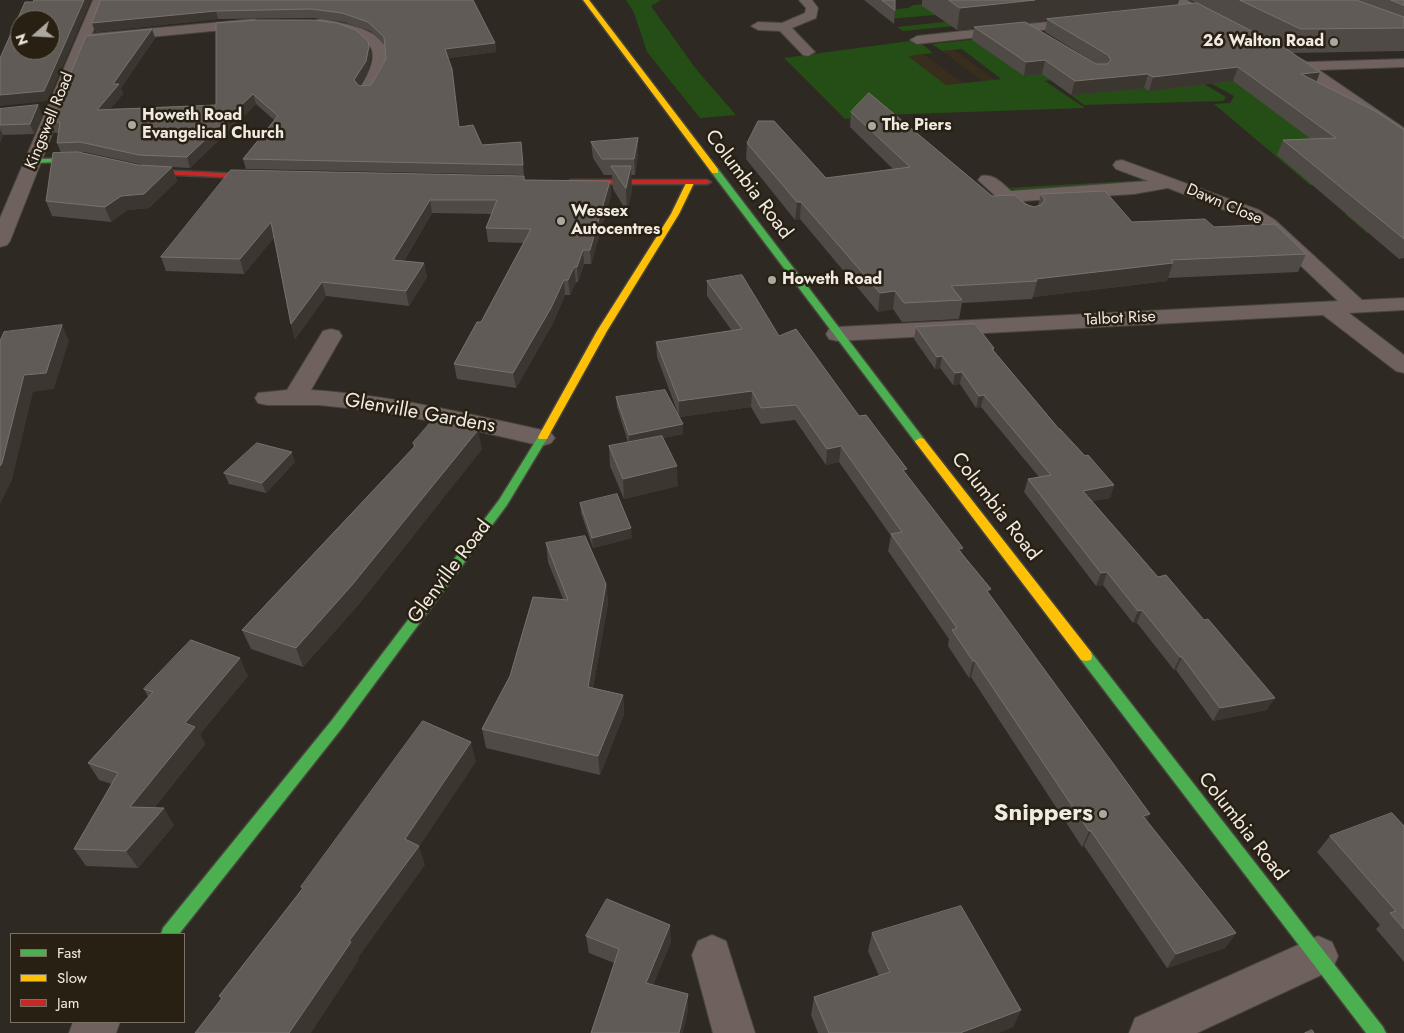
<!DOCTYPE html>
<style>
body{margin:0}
#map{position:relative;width:1404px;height:1033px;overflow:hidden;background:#2e2922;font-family:Jost,sans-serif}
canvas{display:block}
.legend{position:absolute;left:10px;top:933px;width:175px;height:90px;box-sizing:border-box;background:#292014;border:1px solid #797166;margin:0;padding:6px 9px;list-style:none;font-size:15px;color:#f0ebe2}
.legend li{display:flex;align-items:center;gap:10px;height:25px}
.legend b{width:25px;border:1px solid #797166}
.north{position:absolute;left:10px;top:10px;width:50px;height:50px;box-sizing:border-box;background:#292014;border:1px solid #797166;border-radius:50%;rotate:251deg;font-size:14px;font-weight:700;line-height:20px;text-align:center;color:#f0ebe2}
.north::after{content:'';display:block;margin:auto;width:18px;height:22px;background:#aca79f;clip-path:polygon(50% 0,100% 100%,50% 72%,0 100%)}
</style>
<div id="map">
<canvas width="1404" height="1033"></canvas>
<ul class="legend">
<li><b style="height:6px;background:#4caf50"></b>Fast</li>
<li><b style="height:6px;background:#ffc107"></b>Slow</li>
<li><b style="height:6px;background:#c62828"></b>Jam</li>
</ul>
<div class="north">N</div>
</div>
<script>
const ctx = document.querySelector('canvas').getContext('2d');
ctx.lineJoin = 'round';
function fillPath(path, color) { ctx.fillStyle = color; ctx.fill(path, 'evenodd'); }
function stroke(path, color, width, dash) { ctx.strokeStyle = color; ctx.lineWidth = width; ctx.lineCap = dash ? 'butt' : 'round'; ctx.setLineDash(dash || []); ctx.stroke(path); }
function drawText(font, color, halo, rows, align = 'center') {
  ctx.font = font + ' Jost,sans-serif'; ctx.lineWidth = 5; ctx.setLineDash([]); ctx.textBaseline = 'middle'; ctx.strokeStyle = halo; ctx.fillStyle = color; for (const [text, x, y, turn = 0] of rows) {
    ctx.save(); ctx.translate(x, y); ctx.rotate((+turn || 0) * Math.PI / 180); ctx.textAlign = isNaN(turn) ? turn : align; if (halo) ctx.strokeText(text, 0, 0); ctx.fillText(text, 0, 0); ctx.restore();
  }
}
const built = new Path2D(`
 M954,50L995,80L982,81L942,51Z
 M923,54L963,83L946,85L907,55Z`);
const green = new Path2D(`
 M626,0H661L651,6L696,69L736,115L700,118L647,52L634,13Z
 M927,4L970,12L888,19L877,11L908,8L913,5Z
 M980,18L987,23L903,31L897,27Z
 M1175,18L1289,99L1391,232L1367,233L1345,214H1359L1325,184L1310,185L1214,104L1230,103L1234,96L1181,67L1058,85L1052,81L1087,78Z
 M1014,35L1048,73L1071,78L1045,81L1085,108L881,115L845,119L784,58L917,40L933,53L908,56L946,85L1001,79L962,49L942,51L932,44Z
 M1204,84L1226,97L1223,101L1084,105L1071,95L1144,88L1149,91Z
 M1147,180L1155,182L1125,186L1018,190L1006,188Z`);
const street = new Path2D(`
 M93,0H105L92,34L254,19L261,23L254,27L88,43L10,241L7,245L0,247V218Z
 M799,0H812L818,8L816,18L792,28L815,52L808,56L803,55L780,31L758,30L751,26L758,22L782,23L805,13L806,8Z
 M1171,0H1187L1224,21L1222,24H1212Z
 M1083,18L1090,22L1088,25L917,44L910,40L917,36Z
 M321,19C371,28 410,38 371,94H361L358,91C393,38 361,37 316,26L314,23L316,20Z
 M1287,53L1307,62L1404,59V67L1319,70L1404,128V141L1398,139L1299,69L1280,57L1282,54Z
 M1122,160L1259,210L1275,220L1362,300L1404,298V310L1349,313L1404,355V373L1396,371L1323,315L837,341L829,339L826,334L829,329L837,327L1338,301L1261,228L1245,218L1168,188L1134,194L1023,201L1030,209L1028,213L1021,215L1014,213L978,180L981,176C994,173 1002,183 1011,191L1148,181L1116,169L1113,165L1116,161Z
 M331,329L339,331L342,336L311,390C389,395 465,413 542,430L551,433L555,438L551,443L542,446L447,424L375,411L319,405H267L258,403L255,398L258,393L287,390L323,331Z
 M712,935L726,941L755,1033H713L692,955L698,941Z
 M1318,936L1332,942L1338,956L1332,970L1197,1033H1129L1135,1018Z
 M73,1022H120L116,1033H69Z`);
const fast = new Path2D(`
 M89,158L91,159V161L33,163L29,161L33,159Z
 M712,169H718L924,439L925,441L924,443H916L712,173Z
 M543,434L548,437L507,505L342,728L179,934H161L163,928L332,720L499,500L538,437Z
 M1086,651L1091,652L1383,1027L1386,1033H1366L1081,660L1080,656L1081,652Z`);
const slow = new Path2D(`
 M583,0H589L718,169V173H712Z
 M687,181L694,183L679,214L607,331L548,437L547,439H539L538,437L597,331L671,214Z
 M920,438L924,439L1091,652L1092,656L1091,660L1086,661L1081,660L916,443L915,441Z`);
const jam = new Path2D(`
 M135,169L262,175L266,177L262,179L138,173H135Z
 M570,180H707L711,182L707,184H570Z`);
const wall = new Path2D(`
 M101,0H473L495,43L496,52L448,58L459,127L482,145L521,142L524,175L246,169L243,159L274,120L256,104L190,168L172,167L177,181L149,208L127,210L111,222L52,216L46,201L61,153L57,143L58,133H55L50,123L152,29L155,38L121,88L123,94L110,109L216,105L369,46L371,55L368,70L359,86L371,85L386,59L385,45L370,31L344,22L313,18L218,19L95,32ZM80,152H84L143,165H138Z
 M864,0H895V10L894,24Z
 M922,0H1179L1177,5L1196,3L1190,0H1404V51L1292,53L1320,72L1316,82L1404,130V258L1399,259L1277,155L1283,140L1311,139L1233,81L1149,91L1144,88L1071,95L1042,74L1024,76L972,40L974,28L957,30L922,6ZM1047,20L1045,32L1097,64L1026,23Z
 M38,105L42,115L34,134L3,135L0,143V109Z
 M851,112L992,196L1034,207L1038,206L1041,194L1132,222L1214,227L1306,254L1298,272L1168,278L1167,281L1033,297L1032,299L962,303L959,319L902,322L893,309L878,312L800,219L795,220L746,159L747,143L826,178L893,169L850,127Z
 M638,138V154L635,175H631L632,190L627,212L613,189L612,175H604L593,158L591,142Z
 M524,180L610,181L611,195L591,264H584L578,282H576L570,295H565L553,323L516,388L457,379L454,364L481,322L524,243L488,242L486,228L492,214L432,213L404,261L424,263L427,277L409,306L326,296L295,339L291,324L274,237L244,274L166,271L161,257Z
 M707,281L779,336L859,416L906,474L1146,821L1236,933L1225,948L1167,968L1084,846L1082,847L971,677L969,678L948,646L949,639L888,551L891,536L839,462L826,465L795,420L761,424L751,407L679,417L683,424V434L663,438L678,486L624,499L610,466L609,446L628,442L617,407L616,397L679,416L657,357L656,342L732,331L707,296Z
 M916,327L994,348V351L1059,429L1114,485L1110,498L1092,501L1267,710L1213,721L1176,670H1174L1137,623H1133L1103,585L1096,586L1024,492L1028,479L1039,477L981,407L976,408L960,384L953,385L940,368L935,369L914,339Z
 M413,443L482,449L359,604L303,667L251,649L242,630L414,448Z
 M295,462L266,493L229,484L224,473Z
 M580,503L632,538L593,548L581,513Z
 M546,543L606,584L608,603L593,688L623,695L624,714L600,775L486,748L482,729L563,599L548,562Z
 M248,676L200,734L205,744L154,808L174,825L138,868L86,866L74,849L112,784L99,780L88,763L148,697L144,689Z
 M1404,826V962L1376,929L1380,925L1317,852L1330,836Z
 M872,933L1021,1010L1013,1027L998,1033H818L811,1015L814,997L879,976L868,951Z
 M586,936L671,942L653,985L688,1011L614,963L589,953Z`);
const shadedWall = new Path2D(`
 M84,0H91L48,101L0,106V95Z
 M1035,0H1179L1177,7L1047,19V20L975,28L974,27V28L957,30L960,8Z
 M216,11L218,19L95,32L92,23Z
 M152,29L155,38L121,88L123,94L101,120L97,110L113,84Z
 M495,43L496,52L447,58L445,49Z
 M369,46L371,55L368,70L356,90L354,80Z
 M1045,60L1042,74L1024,76L1026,62Z
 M1238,67L1233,81L1149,91L1153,77Z
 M1320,72L1315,86L1301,74Z
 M1148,74L1144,88L1071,95L1075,81Z
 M253,94L256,104L190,168L187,157Z
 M38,105L42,115L34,134L30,124Z
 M0,129L3,135L0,143Z
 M638,138V154L635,175L634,159Z
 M631,166L632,190L627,212L626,188Z
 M172,167L177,181L149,208L127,210L111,222L105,207L121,196Z
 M610,181L611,195L591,264L590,250Z
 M430,200L432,213L396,274L393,260Z
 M797,202H801L800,219L795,220Z
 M271,222L276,236L244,274L240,259Z
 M583,250L584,264L578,282L577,267Z
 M424,263L427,277L409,306L406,291Z
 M1173,263L1167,281L1033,297L1037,281L1036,279Z
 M574,267L576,282L570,295L568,280Z
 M564,280L565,295L553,323L516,388L513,373Z
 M322,282L326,296L295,339L291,324Z
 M895,291L893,309L878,312L880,293Z
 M62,325L69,341L54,389L33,392L12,480L0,504V466L24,375Z
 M942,356L940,368L935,369L937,357Z
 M962,372L960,384L953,385L955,373Z
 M752,391L751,407L679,417V401Z
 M984,395L981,407L976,408L979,396Z
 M683,424V434L629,445V435Z
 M478,430L482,449L359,604L303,667L296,648Z
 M841,446L839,462L826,465L827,449Z
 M292,452L295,462L266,493L262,483Z
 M677,466L678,486L624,499L623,479Z
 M1114,485L1110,498L1079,503L1083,491Z
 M631,528L632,538L593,548L592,538Z
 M963,548L959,564L958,549Z
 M1107,572L1103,585L1096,586L1101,573Z
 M606,584L608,603L590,706L588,687Z
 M1142,610L1137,623H1133L1138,611Z
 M1180,657H1182L1176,670H1174Z
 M240,658L248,676L200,734L205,744L141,824L130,807L185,723Z
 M973,661H975L971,677L969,678Z
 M623,695L624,714L600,775L598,756Z
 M1275,698L1267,710L1213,721L1220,708Z
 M471,742L476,762L419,847L425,865L358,958L359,960L311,1033H289L405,839Z
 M164,808L174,825L138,868L126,851Z
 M1150,814L1142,830L1143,816Z
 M1089,831H1091L1084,846L1082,847Z
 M670,925L671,942L647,1000L646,983Z
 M1236,933L1225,948L1167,968L1176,954Z
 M688,994V1011L683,1033H679Z
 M1021,1010L1013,1027L998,1033H960Z`);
const building = new Path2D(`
 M34,0H84L44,91L0,95V57L1,56L25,2H33ZM20,20H50V50H20Z
 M101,0H473L495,43L445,49L452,69L459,127L473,125L482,145L521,142L523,165L243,159L278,116L253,94L187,157L139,155L80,142L57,143L60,122L50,123L86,36L152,29L113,84H119L97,110L216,105V23L257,20H313L337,23L356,30L368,41L369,46L366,61L354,80L359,86L371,85L386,59L384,37L368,22L342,13L311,9L216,11L92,23Z
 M882,0H895V10Z
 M949,0H1035L960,8Z
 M1240,0H1356L1404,17V28L1301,29Z
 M1391,0H1404V5Z
 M1197,3L1285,48L1320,72L1301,74L1377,112L1404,130V239L1283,140L1336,138L1238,67L1153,77L1148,74L1075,81L1045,60L1026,62L974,27L1025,22L1096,64H1107L1111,60L1108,55L1047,19Z
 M869,93L992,196L1015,195L1025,204L1034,207L1041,205L1045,200L1041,194L1105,191L1132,222L1205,219L1214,227L1275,224L1306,254L1171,260L1173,263L1036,279L1037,281L951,286L962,300L904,303L895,291L880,293L801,202H797L747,143L758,121H774L826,178L910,167L851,112Z
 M38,105L30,124L0,125V109Z
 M638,138L634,159H602L591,142Z
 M78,152L138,165L172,167L144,194L121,196L105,207L46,201L53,153Z
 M611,166H631L626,188Z
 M231,170L524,176V180L610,181L590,250H583L577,267H574L568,280H564L551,308L513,373L454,364L477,322H481L531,229L486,228L497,200H430L393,260L424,263L406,291L322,282L291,324L271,222L240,259L161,257Z
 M742,275L779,336L796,329L859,416L866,415L907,469L903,470L963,548L958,549L991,589L987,591L1150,814L1143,816L1236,933L1176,954L1091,831H1089L975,661H973L952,630L957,628L891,534L902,532L841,446L827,449L796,405L761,408L752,391L679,401L656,342L742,329L707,281Z
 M975,324L994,348L992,349L1059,429H1060L1085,456L1088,455L1114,485L1083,491L1158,577L1166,575L1204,620L1208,619L1275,698L1220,708L1182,657H1180L1142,610L1138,611L1107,572L1101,573L1028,479L1051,475L984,395L979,396L962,372L955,373L942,356L937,357L916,327Z
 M62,325L46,373L24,375L2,463L0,466V341L4,332Z
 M665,390L683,424L629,435L616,397Z
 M432,421L478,430L352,585L296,648L242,630L415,446L413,443Z
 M662,436L677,466L623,479L609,446Z
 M257,443L292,452L262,483L224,473Z
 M617,494L631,528L592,538L580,503Z
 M585,536L606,584L588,687L623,695L598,756L482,729L510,676L533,597L568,600L546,543Z
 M191,640L240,658L185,723L195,727L130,807L164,808L126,851L74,849L118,773L88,763L153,692L144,689Z
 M423,721L471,742L405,839L419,846L349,941L351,942L289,1033H195L222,998L219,996L303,888L301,887Z
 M1392,813L1404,826V929L1390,913L1396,911L1330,836Z
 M607,899L670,925L646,983L688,994L679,1033H591L619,949L586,936Z
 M961,906L1021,1010L960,1033H829L814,997L890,972L872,933Z
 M1312,1030L1314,1033H1305Z`);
const markers = [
 [1334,42,5,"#aca79f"],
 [132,125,5,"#aca79f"],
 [872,126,5,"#aca79f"],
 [561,221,5,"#aca79f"],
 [772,280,5,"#aca79f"],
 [1103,814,5,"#aca79f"]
];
const farPoinames = [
 ["26 Walton Road",1324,42,"right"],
 ["Howeth Road",142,116],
 ["Evangelical Church",142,134],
 ["The Piers",882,126],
 ["Wessex",571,212],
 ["Autocentres",571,230],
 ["Howeth Road",782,280]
];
const farStreetnames = [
 ["Kingswell Road",50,121,-68],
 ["Dawn Close",1224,205,23],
 ["Talbot Rise",1120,319,-3]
];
const streetNames = [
 ["Columbia Road",748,185,53],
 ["Glenville Gardens",420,414,10],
 ["Columbia Road",995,507,52],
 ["Glenville Road",450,572,-53],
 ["Columbia Road",1242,827,52]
];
const nearPoinames = [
 ["Snippers",1093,814]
];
fillPath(built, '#392e1d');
fillPath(green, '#254d16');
stroke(street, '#48443e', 2);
stroke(fast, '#48443e', 3);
stroke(slow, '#48443e', 3);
stroke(jam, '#48443e', 3);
fillPath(street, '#6e615e');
fillPath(fast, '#4caf50');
fillPath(slow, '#ffc107');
fillPath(jam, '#c62828');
fillPath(wall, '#504a46');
fillPath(shadedWall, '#3b3630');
fillPath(building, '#615b57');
stroke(building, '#78726c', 1);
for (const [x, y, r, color] of markers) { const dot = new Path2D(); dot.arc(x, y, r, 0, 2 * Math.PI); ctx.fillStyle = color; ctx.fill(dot); stroke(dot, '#292014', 2); }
drawText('bold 16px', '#f0ebe2', '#292014', farPoinames, 'left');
drawText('16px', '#f0ebe2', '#292014', farStreetnames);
drawText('20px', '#f0ebe2', '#292014', streetNames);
drawText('bold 24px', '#f0ebe2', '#292014', nearPoinames, 'right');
</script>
